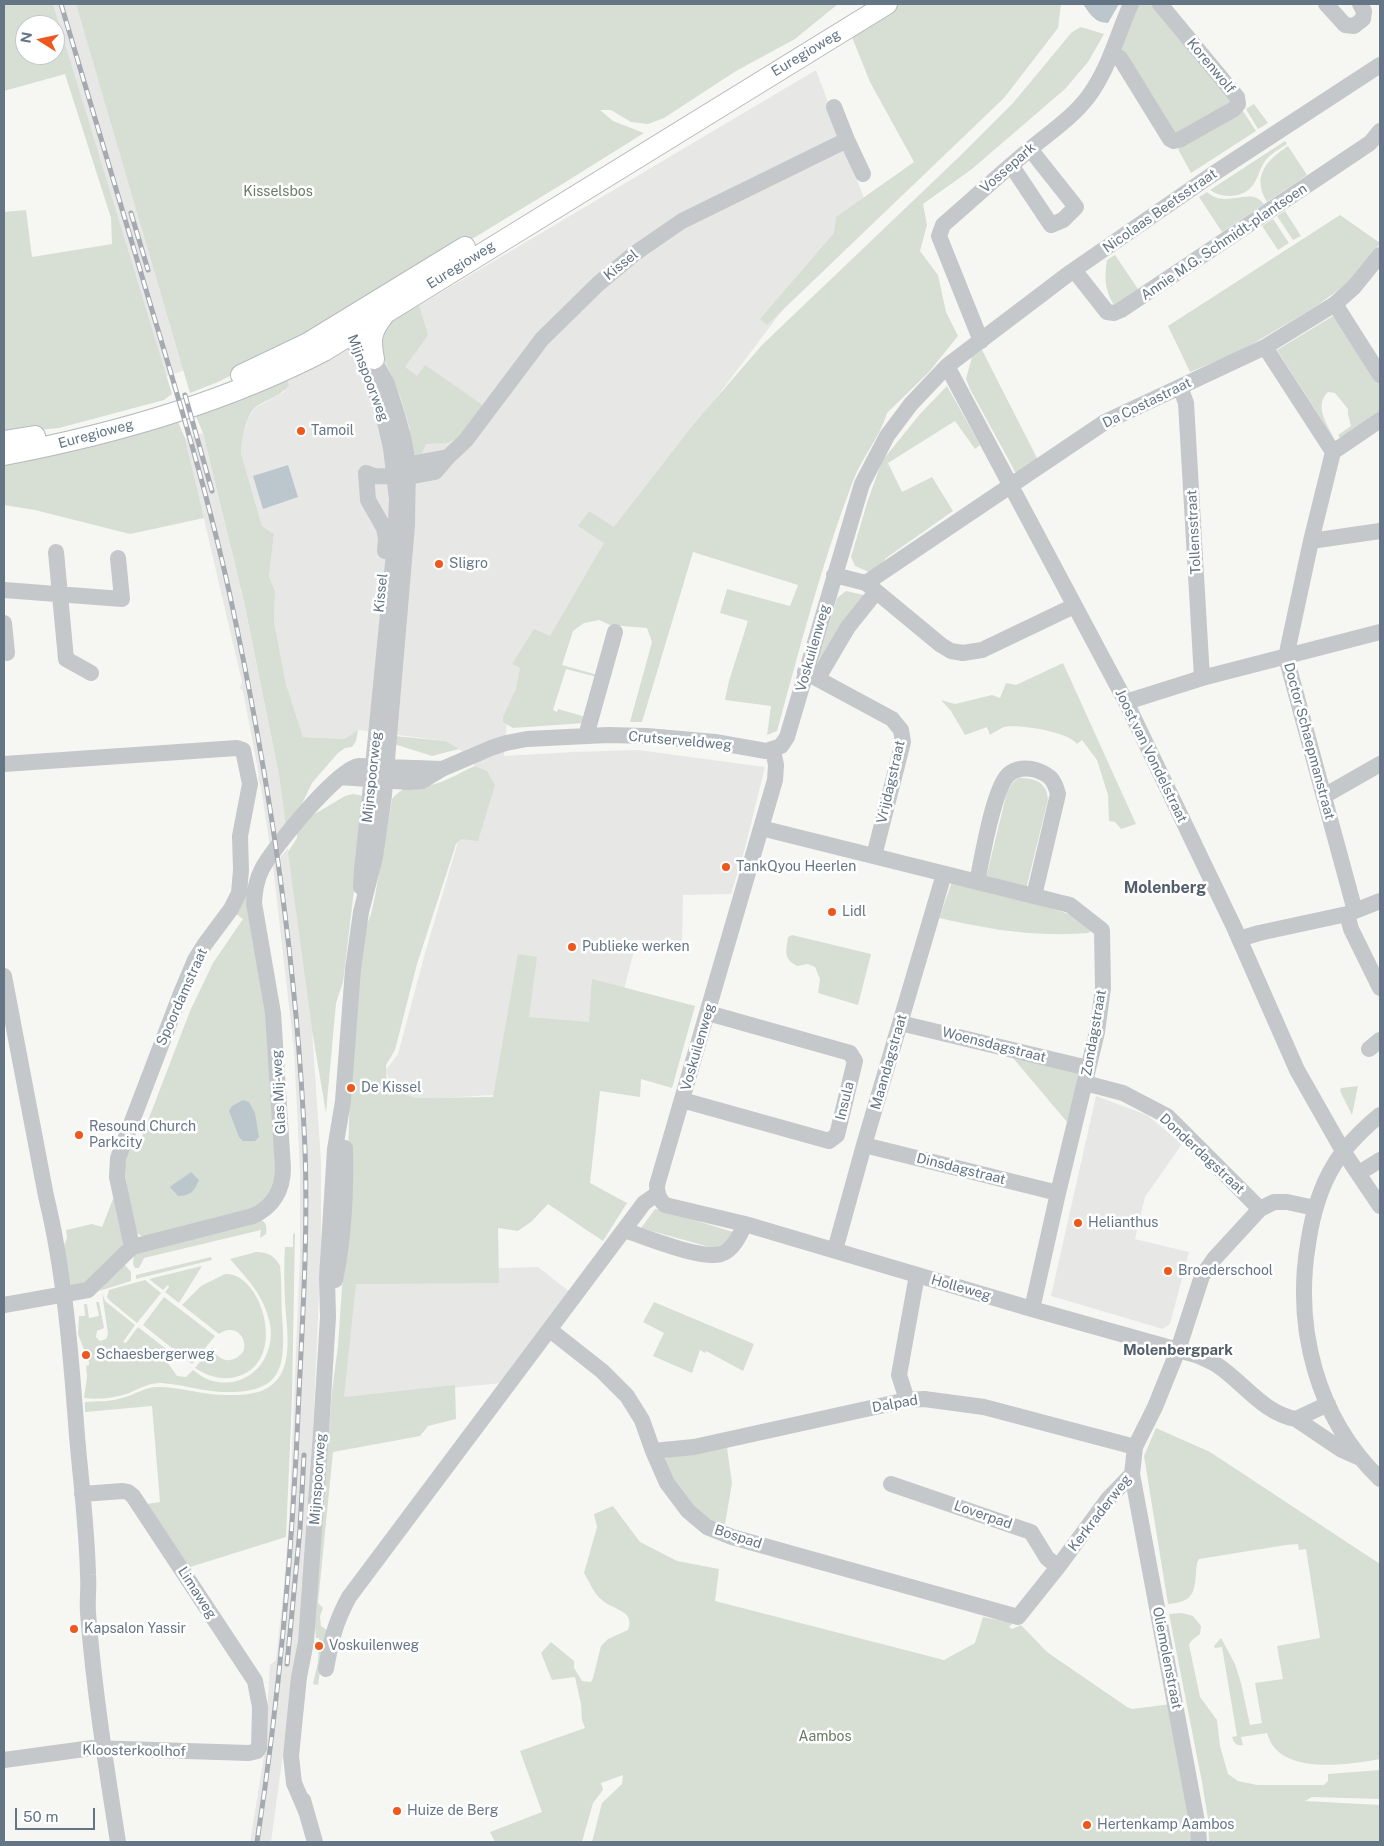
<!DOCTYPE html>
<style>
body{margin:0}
#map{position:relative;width:1384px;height:1846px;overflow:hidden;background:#f6f7f3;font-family:"Public Sans",sans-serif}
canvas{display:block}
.frame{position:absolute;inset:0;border:5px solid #647586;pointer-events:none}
.north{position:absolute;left:15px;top:15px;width:50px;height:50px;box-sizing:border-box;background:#fff;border:1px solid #c1c8cf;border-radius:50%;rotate:280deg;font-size:14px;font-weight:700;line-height:20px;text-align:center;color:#647586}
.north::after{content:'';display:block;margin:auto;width:18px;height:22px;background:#ec581e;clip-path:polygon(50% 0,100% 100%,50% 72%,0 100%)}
.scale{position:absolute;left:15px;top:1808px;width:80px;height:22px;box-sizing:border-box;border:2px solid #647586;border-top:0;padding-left:6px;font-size:15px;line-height:18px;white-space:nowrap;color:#647586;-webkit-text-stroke:4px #fff;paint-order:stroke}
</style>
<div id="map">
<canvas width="1384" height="1846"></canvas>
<div class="frame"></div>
<div class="north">N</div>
<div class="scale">50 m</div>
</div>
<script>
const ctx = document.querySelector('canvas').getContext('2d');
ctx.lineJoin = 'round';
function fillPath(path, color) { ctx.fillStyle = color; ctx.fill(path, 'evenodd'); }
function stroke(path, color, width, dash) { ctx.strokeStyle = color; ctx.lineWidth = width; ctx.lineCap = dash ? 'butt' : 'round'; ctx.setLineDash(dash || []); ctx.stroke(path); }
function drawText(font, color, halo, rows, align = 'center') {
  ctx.font = font + ' "Public Sans",sans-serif'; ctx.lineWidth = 5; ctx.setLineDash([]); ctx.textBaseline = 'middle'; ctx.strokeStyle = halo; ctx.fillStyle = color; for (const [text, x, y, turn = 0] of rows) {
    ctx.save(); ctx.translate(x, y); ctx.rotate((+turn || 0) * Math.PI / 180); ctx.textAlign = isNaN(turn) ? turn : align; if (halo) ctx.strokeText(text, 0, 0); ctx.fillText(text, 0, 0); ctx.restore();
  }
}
const built = new Path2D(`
 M53,4H76L186,370L166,376Z
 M816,70L865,201L614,533L507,720L504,756L573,752L638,750L765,767L745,848L731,894L683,895L682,943L637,940L624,989L594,1026L494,1095L402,1100L390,1083L386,1070L398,1054L425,953L479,771L466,754L446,741L358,730L344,739L303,737L286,684L274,622L275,591L269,576L274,534L262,526L241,453V442L248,419L255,408L284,392L287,379L364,338Z
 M203,433L244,603L279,775L286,827L270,847L261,787L258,779L259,775L243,691L240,688L242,682L185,438Z
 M288,848L312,1030L321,1161V1241L317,1343L313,1431L300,1630L271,1842H250L265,1750L270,1665L276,1660L284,1585L289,1522L300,1254V1171L294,1050L273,866Z
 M1096,1096L1147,1115L1182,1144L1145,1197L1135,1239L1189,1252L1170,1324L1163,1329L1051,1296Z
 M538,1267L570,1292L502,1383L340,1399L351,1272Z`);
const green = new Path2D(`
 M4,4H53L172,394L164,400L59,428L4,433V212L26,210L32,257L112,244L111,218L65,74L4,91ZM25,25H55V55H25Z
 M76,4H838L795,39L736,71L664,118L648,124L631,122L611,110H600L613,121L644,133L564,183L326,328L218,382L190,393Z
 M896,4H1061L1058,28L1004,98L767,325L760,319L834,233L836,217L914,162L870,82L850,32Z
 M1135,4H1155L1233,100L1176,137L1119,48Z
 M1081,27L1104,34L1088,62L1065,89L972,169L923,204L927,225L920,251L938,275L946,312L958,336L929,372L887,413C880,437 862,457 853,481C822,562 800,647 777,731L767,735L771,706L725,700L729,681L748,621L720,613L727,589L790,606L798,585L693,552L642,722H630L652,642L647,628L610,625L599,620L584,623L573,631L562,665L598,675L597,677L566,669L553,710L557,712L558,709L586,717L584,723L513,728L503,722V717L516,689L520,668L512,664L534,629L550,636L604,543L578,526L589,511L614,527L693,425L762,345L961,155L1013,103L1072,32Z
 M1254,104L1268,123L1258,129L1246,109Z
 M1243,111L1256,131L1191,173L1178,149Z
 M1285,141L1287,144C1280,149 1271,153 1265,161C1260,168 1258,178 1253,185C1244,198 1222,199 1210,190Z
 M1288,146L1307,175L1267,202C1251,176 1267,160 1288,146Z
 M1207,192C1226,210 1250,185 1264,204L1222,232L1199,197Z
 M1285,211L1301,236L1293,240L1277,216Z
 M1340,215L1380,243L1359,275L1315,307L1239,352L1190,372L1168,326Z
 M1273,219L1289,243L1278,250L1262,226Z
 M1115,255L1140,292L1116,308C1105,292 1104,279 1107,260Z
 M419,305L428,335L405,367L417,376L425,365L484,406L458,438L447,443L426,444L422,453L416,455L413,452L410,440V429L400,395L379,347L381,327Z
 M1333,316L1359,349L1380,384V416L1342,441L1338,435L1351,426L1348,414V409L1335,393L1328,392C1313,407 1328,425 1336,442L1277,350Z
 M982,350L1038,460L1018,472H1015L1011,464L970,389L966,379L972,357Z
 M287,379L289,385C281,396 268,399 257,406C246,414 241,441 241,453L262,526L274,534L269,576L275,591L274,622L286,684L303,737L344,739L358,730L356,741L352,747L345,748L337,754L312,783L300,808L286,827L279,775L244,602L203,433L194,412Z
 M947,386L980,445L975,449L955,421L888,463L902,492L932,477L953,511L886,558L877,571L869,572L855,566L851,557L868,500L882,461L920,414Z
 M175,415L185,438L204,518L130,534L35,510L4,505V460Z
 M846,591L868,596L820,668L817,663L837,598Z
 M1063,663L1136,824L1121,829L1115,822L1109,821L1108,795L1097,760L1082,740L1077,744C1069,732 1018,724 1004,727C1000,729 994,732 990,735L987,727L965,735L951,711L941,700L955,704L992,695L1000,698L1006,683L1016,685Z
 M394,736L446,741L459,749L432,756L394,744Z
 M475,766L487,771L495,785L478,841L461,839L456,844L417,964L395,1050L386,1065L387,1087C398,1087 405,1095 415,1098L493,1097L518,954L537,957L529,1017L589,1022L592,979L695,1006L672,1088L641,1079L640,1097L600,1091L590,1183L627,1203L603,1241L548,1204L532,1221L518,1231L498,1228L499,1283L356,1284L344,1397L455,1385L456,1419L428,1426L420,1436L333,1452L318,1603L323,1608L320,1616L321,1626L329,1632L322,1659L318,1685L313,1684L318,1662L319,1638H316L314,1616L332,1391L338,1346L346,1229L351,1052L363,934L371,914L375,896L392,799C406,782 417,788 435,784C449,780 463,771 475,766Z
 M1019,778C1035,778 1047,782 1048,800L1026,889L986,878L1007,792L1013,782Z
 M353,794L364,796L365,799L343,982L336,1003L326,1113L312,1030L288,852L297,838V832L308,818L345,796Z
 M952,882L1050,908L1072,915L1092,931L1088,933C1034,937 992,930 939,918Z
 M251,890L269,1013L276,1187L259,1208L143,1237L137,1233L132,1219L123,1161L130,1141L139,1144L190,1011L213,963L243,919L236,914L245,893Z
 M792,935L871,954L858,1005L818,993L820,979L815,967L808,964L797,966C783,958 786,952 788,937Z
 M1008,1052L1081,1074L1067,1122Z
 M1358,1086L1352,1115L1340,1091L1341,1088Z
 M113,1199H115L124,1242L119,1251L85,1285L71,1286L64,1245L67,1238L66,1230L92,1224L102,1227Z
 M655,1209L661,1210L733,1232C729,1240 722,1246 713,1248L641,1228Z
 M260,1219C267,1223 267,1227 266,1234L260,1238L261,1230L144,1258L139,1268H135L133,1264L134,1254Z
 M295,1232L292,1398L286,1537L187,1568L147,1504L160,1502L152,1406L85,1412V1402C97,1401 110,1402 122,1398C135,1395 144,1387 158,1387C182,1387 205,1396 230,1395C244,1395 262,1394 273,1384C295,1365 286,1326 285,1300C284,1283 284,1265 285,1247H293V1235Z
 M256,1252C268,1252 275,1256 280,1266C282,1282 281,1299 282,1315C286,1369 283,1394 221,1392C201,1391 181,1384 161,1383C149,1383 140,1388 129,1393C115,1398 99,1400 84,1398L87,1377L86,1366L89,1365V1361H86L85,1352L78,1334L79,1316H85L84,1304H87L89,1318L99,1316L96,1302H99L104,1328L97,1331L96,1337L100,1341L106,1339L108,1334L102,1293L105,1301L135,1325L123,1342L126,1343L138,1327L170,1352L168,1363L177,1376L186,1377L193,1370C200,1375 205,1379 213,1381C249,1390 276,1358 270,1324C264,1295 248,1280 230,1259Z
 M211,1257L212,1260L136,1279V1275Z
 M123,1263L131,1272V1281L99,1291Z
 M202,1266L179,1303L165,1292L169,1287L168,1285L163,1290L149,1279Z
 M225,1274C261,1271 289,1360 239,1376C223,1381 209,1377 195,1368L212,1347C218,1363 235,1365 244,1350C247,1334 232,1324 219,1334L182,1305L201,1286Z
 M145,1280L161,1293L137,1323L109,1300L107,1297L109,1290L112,1289Z
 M164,1297L215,1336L192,1364L143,1325Z
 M654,1302L754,1344L743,1371L706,1351L705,1353L700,1350L692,1373L653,1356L664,1333L643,1322Z
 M1156,1428L1210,1452L1380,1564V1759C1347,1765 1278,1776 1267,1733L1241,1737L1243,1745C1236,1746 1234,1743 1232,1737L1237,1736L1222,1647L1215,1648L1214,1646L1221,1638L1235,1664L1241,1683L1250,1725L1262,1723L1255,1683L1283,1679L1277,1646L1320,1638L1306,1549L1299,1550L1298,1544L1286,1545L1199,1559L1197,1563C1194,1588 1198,1602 1168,1604L1144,1456Z
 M727,1448L732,1483L724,1530L683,1499L665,1459L669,1457Z
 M613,1506L640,1542L677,1561L719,1569L715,1601L944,1660L975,1643L983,1617L1009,1622L1012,1624L1009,1627L1012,1629L1021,1625L1047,1652L1127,1707L1132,1709L1171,1704L1191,1804L1192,1842H592L602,1803L622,1784L623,1775L601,1783L603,1790L593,1803L582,1842H495L490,1832L542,1812L520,1751L585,1728L582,1720L581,1704L575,1677L552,1680L541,1653L551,1642L574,1661V1668L582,1681L591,1682L593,1678L601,1646L608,1639L628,1630C636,1610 612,1610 602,1600C594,1594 589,1581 584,1573L597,1527L594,1514Z
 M1182,1613L1193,1616L1201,1626L1200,1634L1191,1641L1189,1645L1200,1697L1217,1720L1220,1746L1228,1774L1238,1781L1257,1785H1324L1328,1781V1774L1380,1770V1799L1312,1797L1305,1801L1380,1805V1842H1209L1208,1819L1202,1782L1169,1614Z`);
const water = new Path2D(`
 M1083,4H1119L1108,23C1095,23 1090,14 1083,4Z
 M288,465L298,497L263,509L253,476Z
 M243,1100L249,1102L255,1113L259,1137L255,1141H243L239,1137L229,1111L232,1106Z
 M191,1172L199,1180C194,1191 191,1196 178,1196L170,1187C177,1181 184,1178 191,1172Z`);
const minor = new Path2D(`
 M1326,4L1345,25L1354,26L1363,19L1364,11L1360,4
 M1112,55L1120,58L1170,139L1174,141L1179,140L1234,109L1238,104L1237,97L1160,4
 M834,107L847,140L863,174
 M1011,165L1051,225L1063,220L1076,207L1030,149
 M1074,270L1107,312L1114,313L1121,310L1370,143L1380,131
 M1335,304L1354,287L1380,255
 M349,326V335L364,361L382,409L391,448L397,499L395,543L373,766L362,870L361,887
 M981,341L939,236L943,225C972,200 1000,174 1029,150C1049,133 1072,118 1088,97C1109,69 1117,35 1131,4
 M1265,347L1333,452
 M947,366L1126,702L1234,927L1297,1070L1343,1151L1380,1206
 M1180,387L1186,403L1202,678
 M1333,452L1311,541L1286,657L1355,911
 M1333,452L1380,420
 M399,466L448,457
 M366,473L374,476L408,477L435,472L448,457L466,440L542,339L598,284L634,254L682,221L847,140
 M366,473L368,500L384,528L386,539L385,551
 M1311,541L1380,531
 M56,552L66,659L91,673
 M834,575L866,583L941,645L951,651L963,653L982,650L1074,606
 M866,583L1105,422L1265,347L1335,304L1380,375
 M4,590L122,599L118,558
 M4,623L7,653
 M805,672L892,719L901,730L903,742L874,856
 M818,678L848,627L876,592
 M1126,702L1202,678L1380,632
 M586,736L615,632
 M773,750L776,765L775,780L657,1185C657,1193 658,1198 665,1205L745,1224L1032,1309L1196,1355C1203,1358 1210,1361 1217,1365C1243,1382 1264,1414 1296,1419L1328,1404
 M4,764L237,748L243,750L250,784L240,836L241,870L239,893L231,909L205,944L195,960L181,993L118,1158L117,1177L132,1247
 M340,777L408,782L422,781L442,769L491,748L506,743L527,739L608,735L647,736L715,742L766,751L781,746L787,737L862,484L887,436L911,404L947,366L1071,272L1210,176L1380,65
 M1324,796L1380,764
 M761,828L1070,905L1102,930L1103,988L1097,1032L1058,1193L1032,1309
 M977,882C982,859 993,790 1008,775C1015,768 1027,767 1036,770C1050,775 1054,779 1058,794L1034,896
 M1347,914L1351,929L1380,988
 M1239,939L1259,933L1347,914L1380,901
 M4,976L46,1196C65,1274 71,1356 77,1436C81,1482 87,1529 88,1575C89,1588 87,1601 88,1613C94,1690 106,1766 118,1842
 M900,1023L1088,1068
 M1369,1049L1380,1040
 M1085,1083L1123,1093L1167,1116L1260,1209
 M682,1100L829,1141L837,1135L855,1061L850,1053L708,1013
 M1380,1115C1362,1130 1346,1145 1334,1165C1319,1189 1312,1217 1308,1244C1294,1329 1317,1418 1380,1479
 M864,1145L1058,1193
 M1359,1173L1380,1160
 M624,1230C646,1237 700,1260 721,1254C733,1250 740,1235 745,1224
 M835,1250L864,1145L944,874
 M335,1280C344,1237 346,1191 345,1148
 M4,1305L88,1290L132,1247L253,1216C273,1207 283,1190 283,1168L273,1013L254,903C255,891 256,880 262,869C272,849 338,768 359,766L442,769
 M550,1330L602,1371L627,1396L642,1420L653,1451L667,1483L688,1511L707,1527L732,1537L1018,1617L1058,1567L1108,1499L1132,1474L1135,1447L1155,1407L1178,1350L1202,1276L1214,1259L1260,1209L1274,1202H1287L1315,1208
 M907,1400L899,1375L917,1275
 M1296,1419L1342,1450L1360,1458
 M653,1451L694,1447L907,1400L924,1399L984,1407L1135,1447
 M1132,1474L1198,1827L1199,1842
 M891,1484L1031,1532L1047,1558L1058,1567
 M326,1669C331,1640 335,1623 349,1597L644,1203L657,1194
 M4,1760L92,1748L249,1753L257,1751L259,1748L260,1707L255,1681L133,1496L128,1492L123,1491L82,1494
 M303,1800L315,1842
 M306,1811L294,1783L291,1756L299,1677L306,1642L321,1431L328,1317L327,1277L335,1149L343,1101L353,969L361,912L375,857L384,795L407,525L408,465L404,441L397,415L387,384L367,348`);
const major = new Path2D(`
 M374,359C370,338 371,332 384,315
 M241,375L308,343L465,247
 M4,441L35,436
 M4,455C115,434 224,403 324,351L887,4`);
const rail = new Path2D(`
 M61,4C91,106 122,208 152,310C180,403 208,496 229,591C269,775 297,961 305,1149C308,1231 303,1312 299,1393C293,1544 280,1693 257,1842
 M131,213L148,270
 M185,395L212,491
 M287,1664L300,1529L304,1455`);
const markers = [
 [301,431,5,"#ec581e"],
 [439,564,5,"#ec581e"],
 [726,867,5,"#ec581e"],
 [832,912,5,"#ec581e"],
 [572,947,5,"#ec581e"],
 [351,1088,5,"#ec581e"],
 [79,1135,5,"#ec581e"],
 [1078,1223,5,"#ec581e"],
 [1168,1271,5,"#ec581e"],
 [86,1355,5,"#ec581e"],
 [74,1629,5,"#ec581e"],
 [319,1646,5,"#ec581e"],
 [397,1811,5,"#ec581e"],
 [1087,1825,5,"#ec581e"]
];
const streetNames = [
 ["Euregioweg",806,53,-31],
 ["Korenwolf",1211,66,50],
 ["Vossepark",1008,168,-41],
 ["Nicolaas Beetsstraat",1160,211,-35],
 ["Annie M.G. Schmidt-plantsoen",1224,242,-34],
 ["Euregioweg",461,265,-32],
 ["Kissel",621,265,-39],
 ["Mijnspoorweg",368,378,69],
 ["Da Costastraat",1147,403,-26],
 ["Euregioweg",96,434,-15],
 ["Tollensstraat",1194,532,-93],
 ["Kissel",381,593,-84],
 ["Voskuilenweg",813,648,-74],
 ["Crutserveldweg",680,741,5],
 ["Doctor Schaepmanstraat",1309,741,75],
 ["Joost van Vondelstraat",1151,756,64],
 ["Mijnspoorweg",372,777,-84],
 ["Vrijdagstraat",891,782,-77],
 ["Spoordamstraat",182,997,-66],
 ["Zondagstraat",1094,1033,-80],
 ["Woensdagstraat",994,1045,14],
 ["Voskuilenweg",698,1047,-74],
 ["Maandagstraat",889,1062,-74],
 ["Glas Mij-weg",279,1092,-93],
 ["Insula",845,1101,-76],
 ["Donderdagstraat",1202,1154,43],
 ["Dinsdagstraat",961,1169,14],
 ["Holleweg",961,1288,16],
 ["Dalpad",895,1404,-10],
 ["Mijnspoorweg",318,1479,-86],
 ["Kerkraderweg",1100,1513,-52],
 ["Loverpad",983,1515,19],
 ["Bospad",738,1537,18],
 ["Limaweg",197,1593,57],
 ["Oliemolenstraat",1167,1658,79],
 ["Kloosterkoolhof",134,1751,1]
];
const parkNames = [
 ["Kisselsbos",278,192],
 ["Aambos",825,1737]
];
const poiNames = [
 ["Tamoil",311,431],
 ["Sligro",449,564],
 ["TankQyou Heerlen",736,867],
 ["Lidl",842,912],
 ["Publieke werken",582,947],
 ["De Kissel",361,1088],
 ["Resound Church",89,1127],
 ["Parkcity",89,1143],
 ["Helianthus",1088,1223],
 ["Broederschool",1178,1271],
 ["Schaesbergerweg",96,1355],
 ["Kapsalon Yassir",84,1629],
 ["Voskuilenweg",329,1646],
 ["Huize de Berg",407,1811],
 ["Hertenkamp Aambos",1097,1825]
];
const neighbourhoodNames = [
 ["Molenbergpark",1178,1350]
];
const quarterNames = [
 ["Molenberg",1165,888]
];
fillPath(built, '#e7e8e6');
fillPath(green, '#d7ded4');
fillPath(water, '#bbc7cc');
stroke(major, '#b7bbbf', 22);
stroke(minor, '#c4c8cb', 16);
stroke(major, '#fff', 20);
stroke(rail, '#a4aab0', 5);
stroke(rail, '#fff', 3, [9]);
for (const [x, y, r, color] of markers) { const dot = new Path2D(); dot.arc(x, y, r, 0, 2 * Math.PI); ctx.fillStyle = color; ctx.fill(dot); stroke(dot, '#fff', 2); }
drawText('14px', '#647586', '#fff', streetNames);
drawText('14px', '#677c63', '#fff', parkNames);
drawText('14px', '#647586', '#fff', poiNames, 'left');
drawText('bold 15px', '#525e6a', '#fff', neighbourhoodNames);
drawText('bold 16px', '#525e6a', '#fff', quarterNames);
</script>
